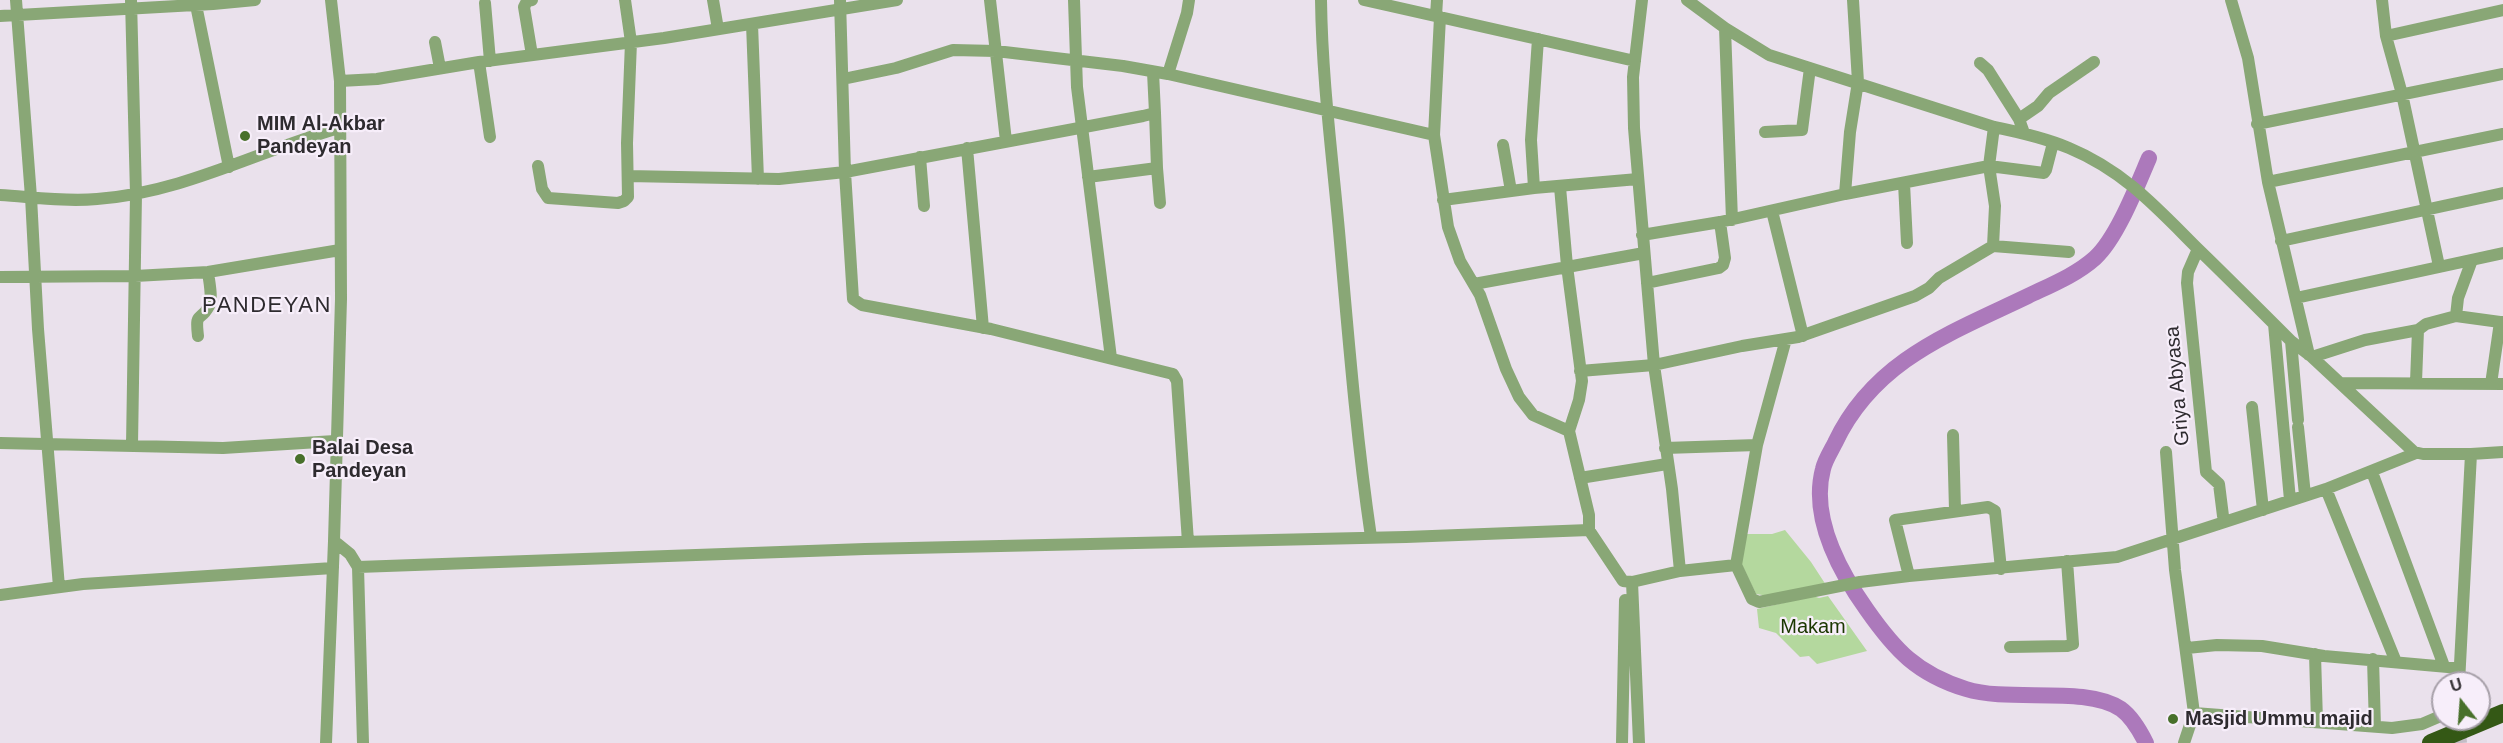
<!DOCTYPE html>
<style>
body{margin:0}
#map{position:relative;width:2503px;height:743px;overflow:hidden;background:#eae1ec;font-family:Helvetica,sans-serif}
canvas{display:block}
.north{position:absolute;left:2431px;top:671px;width:60px;height:60px;box-sizing:border-box;background:#f7eefa;border:2px solid #a7a0a9;border-radius:50%;rotate:343deg;font-size:16px;font-weight:700;line-height:24px;text-align:center;color:#2e2b2f}
.north::after{content:'';display:block;margin:auto;width:21px;height:27px;background:#48702b;clip-path:polygon(50% 0,100% 100%,50% 72%,0 100%)}
</style>
<div id="map">
<canvas width="2503" height="743"></canvas>
<div class="north">U</div>
</div>
<script>
const ctx = document.querySelector('canvas').getContext('2d');
ctx.lineJoin = 'round';
function fillPath(path, color) { ctx.fillStyle = color; ctx.fill(path, 'evenodd'); }
function stroke(path, color, width, dash) { ctx.strokeStyle = color; ctx.lineWidth = width; ctx.lineCap = dash ? 'butt' : 'round'; ctx.setLineDash(dash || []); ctx.stroke(path); }
function drawText(font, color, halo, rows, align = 'center') {
  ctx.font = font + ' Helvetica,sans-serif'; ctx.lineWidth = 4.5; ctx.setLineDash([]); ctx.textBaseline = 'middle'; ctx.strokeStyle = halo; ctx.fillStyle = color; for (const [text, x, y, turn = 0] of rows) {
    ctx.save(); ctx.translate(x, y); ctx.rotate((+turn || 0) * Math.PI / 180); ctx.textAlign = isNaN(turn) ? turn : align; if (halo) ctx.strokeText(text, 0, 0); ctx.fillText(text, 0, 0); ctx.restore();
  }
}
const green = new Path2D(`
 M1785,530L1811,562L1826,585L1768,596L1756,594L1741,563L1746,534H1772Z
 M1813,596L1819,598L1828,596L1867,651L1817,664L1809,656L1800,657L1776,633L1759,628L1757,609Z`);
const river = new Path2D(`
 M2146,743C2140,731 2132,717 2121,709C2085,685 2010,703 1966,689C1917,674 1895,650 1867,610C1840,572 1810,518 1823,469C1825,460 1831,451 1835,443C1874,360 1951,333 2028,296C2051,285 2076,275 2095,258C2117,238 2137,186 2149,158`);
const minorTunnel = new Path2D(`
 M2459,719L2461,743`);
const minor = new Path2D(`
 M16,0L31,197L38,329L59,587
 M131,0L136,194L132,445
 M331,0L340,81L341,299L334,541L350,554L358,567L363,743
 M532,0L527,1L524,7L532,55
 M713,0L718,29
 M840,0L845,172L853,299L862,305L991,329L1173,374L1177,381L1188,542
 M990,0L1006,141
 M1074,0L1077,87L1111,358
 M1321,0C1322,77 1332,154 1339,231C1348,333 1356,435 1371,537
 M1364,0L1635,61
 M1687,0L1725,28L1769,55L1994,127C2019,132 2045,138 2069,148C2124,171 2156,207 2197,248C2229,279 2260,310 2291,341L2312,357L2414,452L2423,454H2471L2459,683
 M2231,0L2248,58L2268,182L2309,355
 M2382,0L2386,36L2402,94L2439,266
 M485,3L490,61
 M196,5L229,167
 M0,16L213,4L255,0
 M1436,16L1437,0
 M1440,17L1434,135L1448,227L1460,261L1480,295L1506,369L1519,397L1533,415L1569,431
 M752,24L758,179
 M1725,28L1732,220
 M2386,36L2503,10
 M435,42L440,68
 M479,62L490,137
 M1980,63L1988,70L2019,119
 M1168,74L1187,13L1189,0
 M843,79L896,68L953,50L996,51L1123,66L1168,74L1434,135
 M340,81L377,79L479,62L664,38L897,0
 M2257,124L2503,74
 M1765,132L1802,130L1810,68
 M2024,133L2019,119L2038,106L2049,93L2094,62
 M1503,145L1511,191
 M967,148L983,328
 M920,157L924,206
 M538,166L542,189L548,198L618,203L624,201L628,197L627,143L631,42L625,0
 M1157,168L1160,203
 M628,176L779,179L845,172L1143,116L1155,113L1153,72
 M1088,177L1157,168L1155,113
 M2268,182L2503,134
 M1904,183L1907,243
 M1560,187L1567,266L1582,381L1579,400L1569,431L1589,515V530L1623,581L1632,582L1680,571L1672,489L1654,365L1634,128L1633,77L1642,0
 M1534,188L1531,140L1538,39
 M1845,194L1850,132L1858,82L1853,0
 M0,195C32,197 65,202 97,199C182,193 258,151 339,128
 M1443,200L1534,188L1638,179
 M1772,211L1803,336
 M1642,235L1720,222L1845,194L1989,166L1994,127
 M2281,241L2503,193
 M1993,246L2069,252
 M2198,249L2188,272L2187,283L2206,472L2219,484L2223,516
 M0,277L135,276L208,272L340,250
 M1647,283L1719,268L1723,265L1725,258L1720,222
 M1474,284L1644,253
 M2296,298L2503,253
 M2456,316L2500,322
 M2274,324L2290,500
 M198,336C195,310 200,323 209,306C213,298 209,281 208,272
 M2291,341L2298,420
 M2312,357L2365,340L2418,330
 M1580,371L1654,365L1742,346L1798,337L1915,296L1929,288L1939,278L1993,246L1995,206L1989,166L2044,173L2046,170L2053,143
 M2416,382L2418,330L2426,324L2456,316L2458,298L2472,260
 M2340,383L2503,384
 M2491,384L2500,322H2503
 M2252,407L2263,510
 M2298,427L2305,495
 M1953,435L1955,510
 M0,443L223,448L335,441
 M1665,448L1757,445
 M2166,452L2175,570L2194,713L2184,743
 M2471,454L2503,452
 M2372,472L2444,666
 M1580,478L1667,464
 M2326,489L2396,662
 M1736,565L1757,445L1786,339
 M358,567L865,549L1406,537L1589,530
 M1680,571L1736,565L1752,599L1759,602L1860,582L1909,576L2117,557L2326,489L2416,453
 M1909,576L1895,520L1988,507L1995,511L2001,569
 M1632,582L1639,743
 M0,595L83,584L333,568
 M2010,647L2067,646L2073,644L2067,561
 M2187,648L2217,645L2262,646L2324,656L2459,668
 M2315,654L2317,722
 M2373,659L2375,727
 M2194,713L2392,728L2422,724L2443,715
 M326,743L334,541
 M1622,743L1625,600`);
const highway = new Path2D(`
 M2431,743L2503,713`);
const markers = [
 [245,136,6,"#48702b"],
 [300,459,6,"#48702b"],
 [2173,719,6,"#48702b"]
];
const poiNames = [
 ["MIM Al-Akbar",257,124],
 ["Pandeyan",257,147],
 ["Balai Desa",312,448],
 ["Pandeyan",312,471],
 ["Masjid Ummu majid",2185,719]
];
const streetNames = [
 ["Griya Abyasa",2178,386,-95]
];
const parkNames = [
 ["Makam",1813,627]
];
const quarterNames = [
 ["PANDEYAN",267,306]
];
fillPath(green, '#b4d89e');
stroke(river, '#ac79bb', 16);
stroke(minorTunnel, '#c4bdc6', 12, [12, 6]);
stroke(minor, '#89a776', 12);
stroke(highway, '#345815', 18);
for (const [x, y, r, color] of markers) { const dot = new Path2D(); dot.arc(x, y, r, 0, 2 * Math.PI); ctx.fillStyle = color; ctx.fill(dot); stroke(dot, '#f7eefa', 2); }
drawText('bold 20px', '#2e2b2f', '#f7eefa', poiNames, 'left');
drawText('20px', '#2e2b2f', '#f7eefa', streetNames);
drawText('20px', '#1b3701', '#f7eefa', parkNames);
ctx.letterSpacing = '1.5px';
drawText('22px', '#2e2b2f', '#f7eefa', quarterNames);
ctx.letterSpacing = '0px';
</script>
